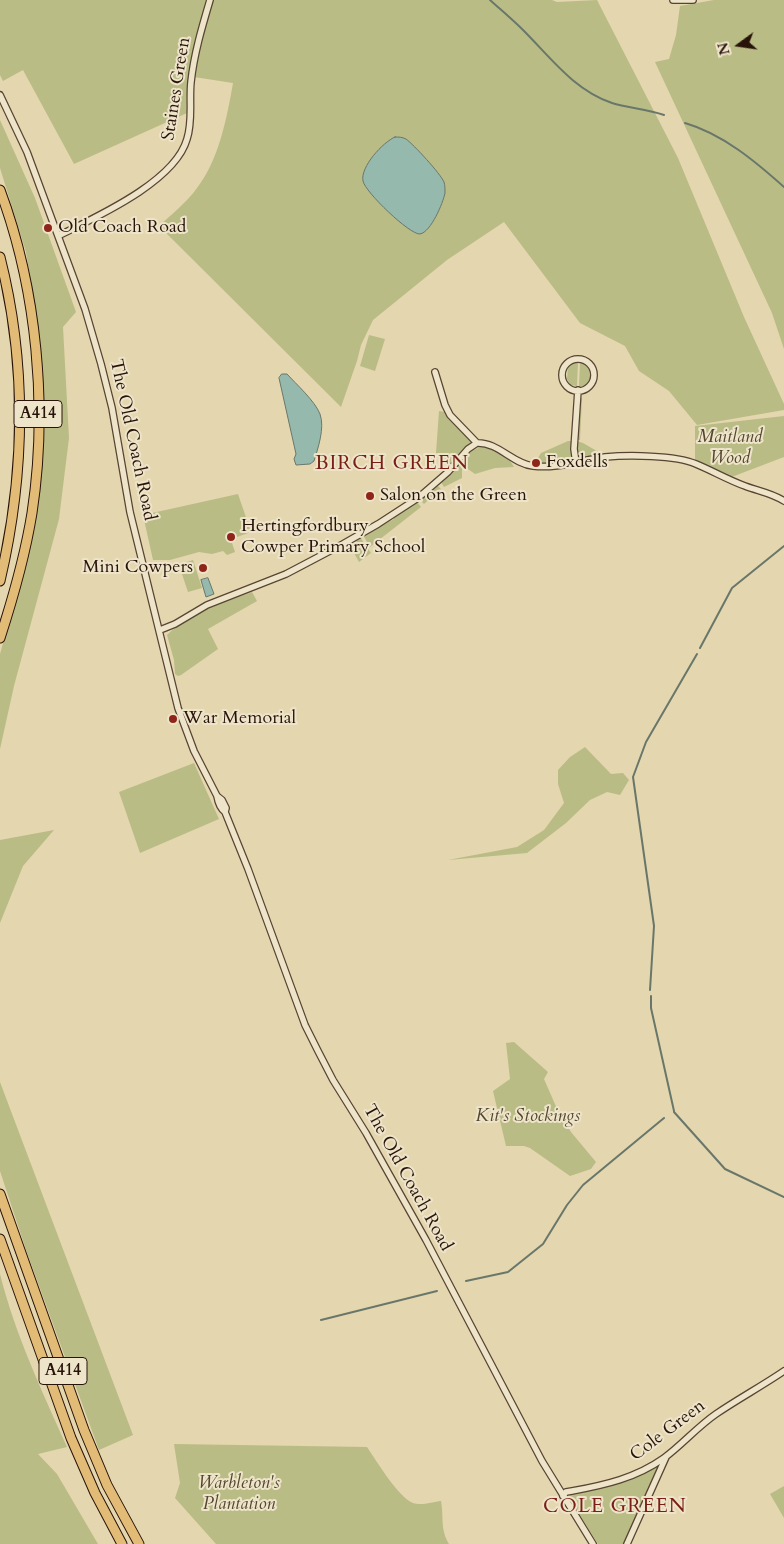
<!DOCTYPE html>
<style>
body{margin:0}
#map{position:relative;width:784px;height:1544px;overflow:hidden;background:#e4d6ae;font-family:Cardo,serif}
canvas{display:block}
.north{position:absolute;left:714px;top:20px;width:50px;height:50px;-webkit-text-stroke:4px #ede4ca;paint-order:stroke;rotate:256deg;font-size:14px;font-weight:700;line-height:20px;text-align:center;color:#281309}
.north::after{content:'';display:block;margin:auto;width:18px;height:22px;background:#281309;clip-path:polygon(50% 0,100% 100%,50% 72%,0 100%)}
</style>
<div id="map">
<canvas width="784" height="1544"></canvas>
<div class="north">N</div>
</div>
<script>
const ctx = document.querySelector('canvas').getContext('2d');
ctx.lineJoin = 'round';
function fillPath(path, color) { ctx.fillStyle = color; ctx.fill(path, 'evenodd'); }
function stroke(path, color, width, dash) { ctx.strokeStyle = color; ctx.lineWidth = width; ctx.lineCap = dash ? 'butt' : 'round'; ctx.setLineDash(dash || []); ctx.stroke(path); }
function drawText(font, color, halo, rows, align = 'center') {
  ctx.font = font + ' Cardo,serif'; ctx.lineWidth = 4; ctx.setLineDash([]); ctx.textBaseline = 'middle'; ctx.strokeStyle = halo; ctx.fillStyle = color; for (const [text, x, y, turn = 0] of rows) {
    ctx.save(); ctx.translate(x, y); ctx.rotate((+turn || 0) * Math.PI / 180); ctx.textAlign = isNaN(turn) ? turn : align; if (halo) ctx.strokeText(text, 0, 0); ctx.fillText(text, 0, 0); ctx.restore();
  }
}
const green = new Path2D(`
 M0,0H206C196,38 185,73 187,113L74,164L23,70L3,81L0,75Z
 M212,0H552L557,2L597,0L678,158L744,317L784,404V410L697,425L669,391L639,371L625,346L580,323L504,222L447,260L373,320L361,345L357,361L341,407L159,226C172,214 187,202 197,188C219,160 227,117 233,83L194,77L206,22Z
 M714,0H784V349L772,313L655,62L669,59L676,35L680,6Z
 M0,120L35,198L76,312L63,327L69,438L59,519L14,686L0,749V654L35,527L45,421L35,308L26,252L0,168Z
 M369,335L385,339L375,371L360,366Z
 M578,362L577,386L570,385L567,379L568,366L573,362Z
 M580,362C592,364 590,371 590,382L585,386H579Z
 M579,398H582L580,440H577Z
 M439,411L445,412L470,437L472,441L450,464L443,457L436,453Z
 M784,416V457L729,478L695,461V426Z
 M568,441H572L571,456L569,460L563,463H535L541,453Z
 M577,441L583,443L602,454L582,458L577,454Z
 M483,446L509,459L514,467L495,468L475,474L465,467L462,460L471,451Z
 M459,463L462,466V478L444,487L441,482Z
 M437,485L441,489L424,504L420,500Z
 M238,494L251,532L237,537L236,540L232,543L235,552L227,555L223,551L212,554L199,552L170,560H153L143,515Z
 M417,502L421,507L370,547L363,535L394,519V516Z
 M360,537L371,553L359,562L349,544Z
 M193,560L202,588L188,592L179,565Z
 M252,592L257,601L208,629L218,649L181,675L178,676L175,674L174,660L167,635C190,613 222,602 252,592Z
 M585,747L611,774L623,773L629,780L620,795L607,792L590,800L566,823L527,853L448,860L517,847L544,830L564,803L558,784V770L570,757Z
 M194,763L219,819L140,853L119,792Z
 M54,830L23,866L0,923V840Z
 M514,1042L548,1072L544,1079L558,1111L571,1132L596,1162L591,1169L570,1176L530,1148L524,1146H506L493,1091L510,1079L506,1043Z
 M0,1082L133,1435L99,1450L27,1253L0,1171Z
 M0,1274C15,1334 42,1391 67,1447L38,1454L57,1474L98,1544H0Z
 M174,1444L367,1447C376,1460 398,1497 413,1503C421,1506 433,1502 441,1501C444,1518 440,1529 449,1544H216L175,1498L180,1483Z
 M657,1465L659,1466L643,1499L624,1544H598L569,1498L570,1494L626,1481L637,1477Z
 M784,1486V1518L770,1494Z`);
const water = new Path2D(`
 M395,137C399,137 402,137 406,139C414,145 440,173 444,182C445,185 445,189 445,193C443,203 431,232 420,234C410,235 365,192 363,181C360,167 383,142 395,137Z
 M282,374H287C296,384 315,401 320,414C325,428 318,448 314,461L310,464L296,465L294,459L296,454L279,378Z
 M208,578L214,594L206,597L201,580Z`);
const stream = new Path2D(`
 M490,0C501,10 513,20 524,31C551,58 574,90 612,103C628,108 647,109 664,115
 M685,123C723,134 756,162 784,187
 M700,648L732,588L784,546
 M650,990L654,926L633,777L646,742L697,654
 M651,996V1008L674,1111
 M674,1112L725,1169L784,1197
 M466,1281L508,1272L543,1244L567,1205L583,1185L664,1118
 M321,1320L437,1291`);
const minor = new Path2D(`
 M673,0H693
 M0,95L27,152L85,309L101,364L112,408L130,512L178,708L194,751L217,796L222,800L226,808L225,812L248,869L305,1025L318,1051L333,1080L366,1133L426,1240L542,1461L593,1544
 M58,236C96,217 175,182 187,139C193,121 189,101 191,82C194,54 202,27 210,0
 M562 375a16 16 0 1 1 32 0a16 16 0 1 1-32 0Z
 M435,372L445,405L450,415L477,443
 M576,463L574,449L578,390
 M160,630L175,624L207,605L286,574L343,544L378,524L418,498L448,472L468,449L477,443C498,442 513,464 533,466C558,469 580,460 605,457C628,455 675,455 696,464C713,471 728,480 745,486C758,491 772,493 784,501
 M217,796C218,802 220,808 225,812
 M563,1496L566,1492L572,1491C605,1485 636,1478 664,1458C682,1445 697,1427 716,1414C738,1399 762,1386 784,1371
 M627,1544L666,1457`);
const trunk = new Path2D(`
 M0,190C37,289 48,408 32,513C25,556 13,598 0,638
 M0,257C27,364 25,474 0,581
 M0,1194L84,1430L107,1485L139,1544
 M0,1239L71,1438L95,1493L122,1544`);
const markers = [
 [48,228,5,"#8f2418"],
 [536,463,5,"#8f2418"],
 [370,496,5,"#8f2418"],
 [231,537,5,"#8f2418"],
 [203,568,5,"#8f2418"],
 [173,719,5,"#8f2418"]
];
const shields = [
 [38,414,48],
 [63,1371,48]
];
const shieldNames = [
 ["A414",38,414],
 ["A414",63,1371]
];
const streetNames = [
 ["Staines Green",177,89,-81],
 ["The Old Coach Road",132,440,78],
 ["The Old Coach Road",407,1178,61],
 ["Cole Green",668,1431,-37]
];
const poiNames = [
 ["Old Coach Road",58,228],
 ["Foxdells",546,463],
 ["Salon on the Green",380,496],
 ["Hertingfordbury",241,527],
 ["Cowper Primary School",241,548],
 ["Mini Cowpers",193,568,"right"],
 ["War Memorial",183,719]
];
const parkNames = [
 ["Maitland",730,438],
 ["Wood",730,459],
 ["Kit's Stockings",528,1117],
 ["Warbleton's",239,1484],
 ["Plantation",239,1505]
];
const quarterNames = [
 ["BIRCH GREEN",392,464],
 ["COLE GREEN",615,1507]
];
fillPath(green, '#babc86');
fillPath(water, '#95b9ac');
stroke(water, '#69776b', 1);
stroke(stream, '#69776b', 2);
stroke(minor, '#574432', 8);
stroke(trunk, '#281309', 11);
stroke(minor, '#ede4ca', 5.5);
stroke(trunk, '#e2bb77', 9);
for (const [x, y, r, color] of markers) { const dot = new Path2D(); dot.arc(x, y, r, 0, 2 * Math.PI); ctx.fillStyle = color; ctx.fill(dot); stroke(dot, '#ede4ca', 2); }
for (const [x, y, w] of shields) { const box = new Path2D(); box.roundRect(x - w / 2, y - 13.5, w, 27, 4); ctx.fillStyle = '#ede4ca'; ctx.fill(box); stroke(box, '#281309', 1); }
drawText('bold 16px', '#281309', null, shieldNames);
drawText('18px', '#281309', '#ede4ca', streetNames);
drawText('18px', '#281309', '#ede4ca', poiNames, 'left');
drawText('italic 18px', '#54462e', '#ede4ca', parkNames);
ctx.letterSpacing = '1px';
drawText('20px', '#7a1f14', '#ede4ca', quarterNames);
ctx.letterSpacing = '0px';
</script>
